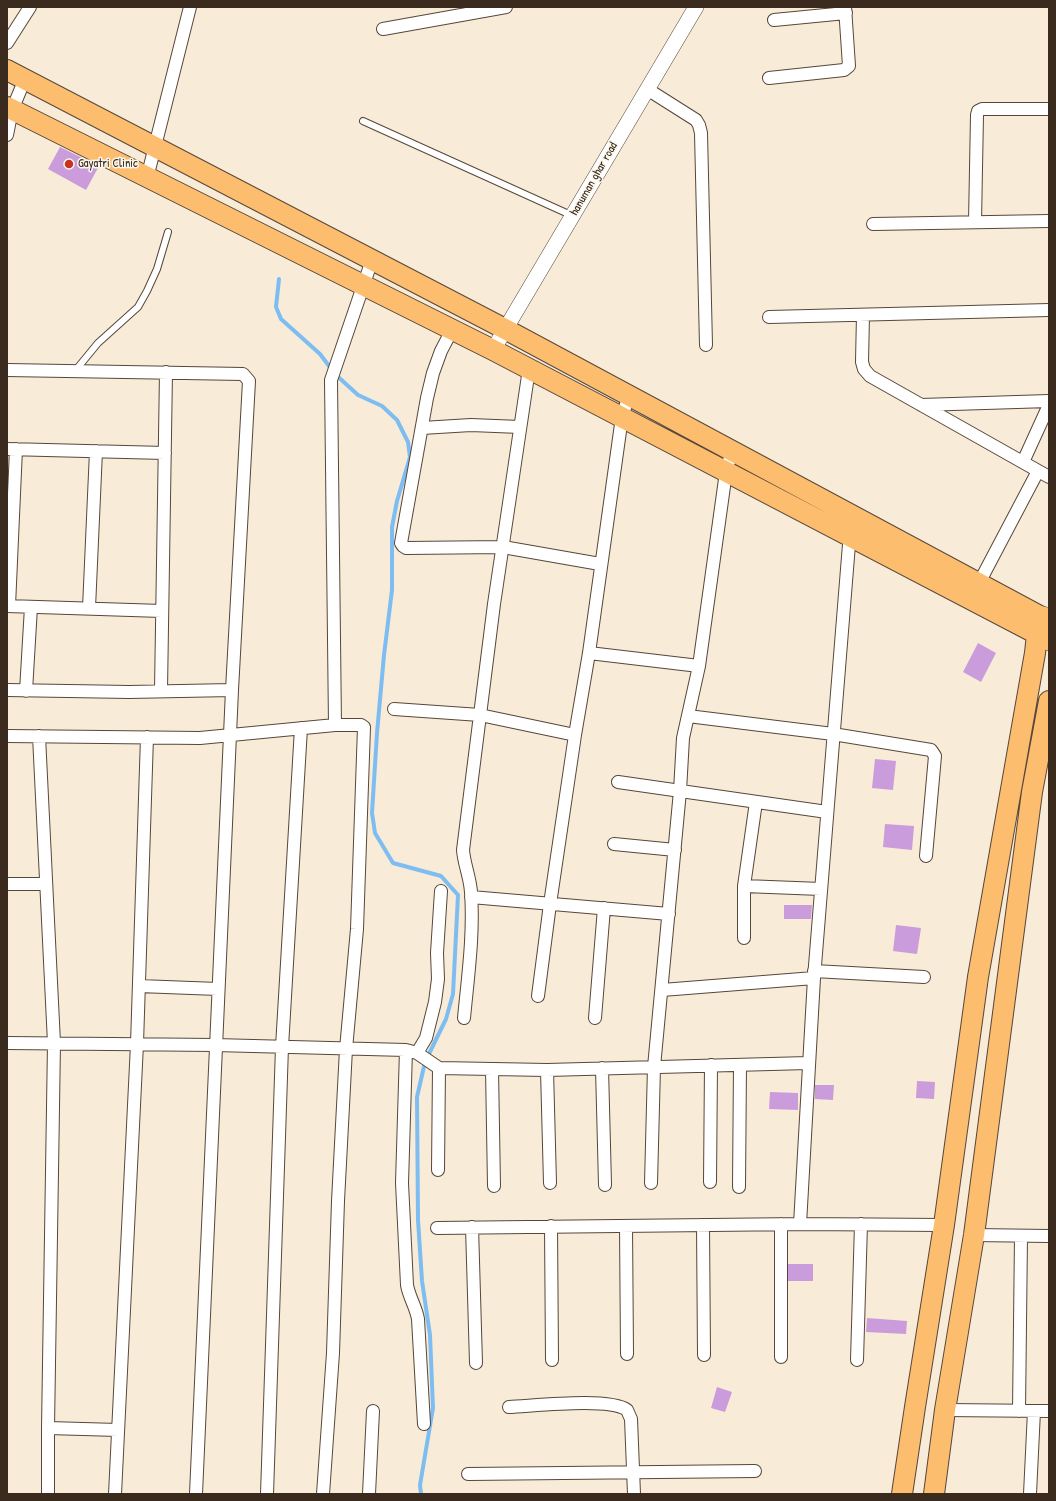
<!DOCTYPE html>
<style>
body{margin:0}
#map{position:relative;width:1056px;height:1501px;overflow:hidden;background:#f8ebd8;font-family:"Patrick Hand",sans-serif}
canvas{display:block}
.frame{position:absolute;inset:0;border:8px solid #3b2a1e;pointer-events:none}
</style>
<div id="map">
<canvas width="1056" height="1501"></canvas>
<div class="frame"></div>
</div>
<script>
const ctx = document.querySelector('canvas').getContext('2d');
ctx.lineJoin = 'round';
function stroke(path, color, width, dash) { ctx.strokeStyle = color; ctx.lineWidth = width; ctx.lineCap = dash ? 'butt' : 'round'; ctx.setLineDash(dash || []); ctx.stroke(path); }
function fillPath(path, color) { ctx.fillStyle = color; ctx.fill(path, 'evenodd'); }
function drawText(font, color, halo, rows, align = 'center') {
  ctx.font = font + ' "Patrick Hand",sans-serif'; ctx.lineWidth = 3; ctx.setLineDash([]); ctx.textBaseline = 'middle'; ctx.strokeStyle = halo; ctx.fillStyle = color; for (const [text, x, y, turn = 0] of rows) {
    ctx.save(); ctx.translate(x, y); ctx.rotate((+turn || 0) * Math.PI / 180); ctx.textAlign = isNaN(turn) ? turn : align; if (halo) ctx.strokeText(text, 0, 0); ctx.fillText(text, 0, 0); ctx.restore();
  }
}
const stream = new Path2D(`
 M279,279L276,307L281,319L320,354L335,374L358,395L382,406L397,420L408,442L410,457L397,501L392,527V590L384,655L377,733L372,813L375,833L393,863L441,876L458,895L453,994L446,1019L425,1062L417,1097L418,1220L422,1281L430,1335L433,1408L420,1485L421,1494`);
const building = new Path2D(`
 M60,147L99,166L86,190L48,169Z
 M978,643L996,653L981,682L963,672Z
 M875,759L896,761L893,790L872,788Z
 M885,824L914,826L912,850L883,847Z
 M784,905H812L811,919H784Z
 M896,925L921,928L917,954L893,951Z
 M917,1081L935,1082L934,1099L916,1098Z
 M815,1085H834L833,1100L815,1099Z
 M770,1092L798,1093V1110L769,1109Z
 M788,1264H813V1281H788Z
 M867,1318L907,1321L906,1334L866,1332Z
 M717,1387L732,1392L725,1412L711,1408Z`);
const service = new Path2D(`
 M363,121L573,216
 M75,371L98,343L138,307L147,291L157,269L168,232`);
const minor = new Path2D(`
 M774,20L846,13
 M383,29L506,7
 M7,43L30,7
 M769,78L844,70L849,66L845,7
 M647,89L696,120L699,125L701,133L706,345
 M7,135L12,110L25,79
 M147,178L190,7
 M975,222L977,115L978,111L982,109H1049
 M873,224L1049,221
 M863,315L862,362L864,369L870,376L1049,477
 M769,317L1049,310
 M452,330L441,351L433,373L427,398L401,543L403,546L406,548L503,547L600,564
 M7,370L243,374L249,381L232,690L196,1494
 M921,405L1049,401
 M422,428L471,425L520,427
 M7,449L165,453
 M1023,462L1049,405
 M850,532L814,978L800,1224L944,1225
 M979,583L1038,471
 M7,606L162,611
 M9,606L16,449
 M89,608L96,451
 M589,653L699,666
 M7,690L129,692L232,690
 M161,690L166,372
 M26,691L31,607
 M394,709L480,715L575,735
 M688,716L833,734L931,750L935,756L926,856
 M335,725L331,380L372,260
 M7,736L200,738L335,725H361L364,727L357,929L346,1049L338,1201L333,1353L323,1494
 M39,736L54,1043L48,1428L118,1430
 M618,782L827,812
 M614,844L675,850
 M7,884H46
 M744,886L821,889
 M471,897L669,914
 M744,938V886L756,802
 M814,971L924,977
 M139,986L218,989
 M662,990L814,978
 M538,996L550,904L575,735L589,653L622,417L629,395
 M464,1018C468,976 474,934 471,892C470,877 464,864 463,850L494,604L529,369
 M595,1018L604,908
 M7,1043L215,1045L406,1050L417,1053L439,1068L547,1070L808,1063
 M406,1050L402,1183L407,1285C409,1297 416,1307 418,1319L424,1424
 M417,1053L426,1038L435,1002L438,979L437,953L441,891
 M602,1068L605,1185
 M492,1069L494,1186
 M547,1070L550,1183
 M438,1170L439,1068
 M710,1182L711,1065
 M651,1183L654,1067L680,791L683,738L699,666L726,472L732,450
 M739,1187L740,1065
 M703,1225L704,1355
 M551,1226L552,1360
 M626,1226L627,1354
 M472,1227L476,1363
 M437,1228L800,1224
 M974,1235L1049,1236
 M781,1357V1224
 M857,1360L861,1224
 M509,1407C534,1406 609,1397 627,1410L631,1419L634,1494
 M945,1410L1049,1411
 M1019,1411L1021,1236
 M468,1474L755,1471
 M48,1494V1428
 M115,1494L137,1044L147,737
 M267,1494L282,1047L301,728
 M369,1494L373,1411
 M1030,1494L1034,1411`);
const tertiary = new Path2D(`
 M493,350L696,7`);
const primary = new Path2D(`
 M7,70L505,329L1049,621
 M7,107L493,350L1037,634L1035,653L978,977L944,1225L915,1407L902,1494
 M934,1494L945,1410L974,1235L1032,792L1049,701`);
const trunk = new Path2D(`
 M1043,617L1037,634L1049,640`);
const markers = [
 [69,164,5,"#c8321e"]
];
const poiNames = [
 ["Gayatri Clinic",78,164]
];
const streetNames = [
 ["hanuman ghar road",594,179,-60]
];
stroke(stream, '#7dbdf1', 4);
fillPath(building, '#ca9cdc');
stroke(service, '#57473a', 8);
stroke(minor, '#57473a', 14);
stroke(tertiary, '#57473a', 16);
stroke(primary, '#57473a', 22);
stroke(trunk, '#57473a', 22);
stroke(service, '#fff', 6);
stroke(minor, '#fff', 12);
stroke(tertiary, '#fff', 15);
stroke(primary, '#fcbd6f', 20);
stroke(trunk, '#fcbd6f', 21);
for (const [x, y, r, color] of markers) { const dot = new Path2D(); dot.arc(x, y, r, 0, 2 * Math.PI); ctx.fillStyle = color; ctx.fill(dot); stroke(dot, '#fbf7ec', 1.5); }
drawText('12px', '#3b2a1e', '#fbf7ec', poiNames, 'left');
drawText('12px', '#3b2a1e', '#fbf7ec', streetNames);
</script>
